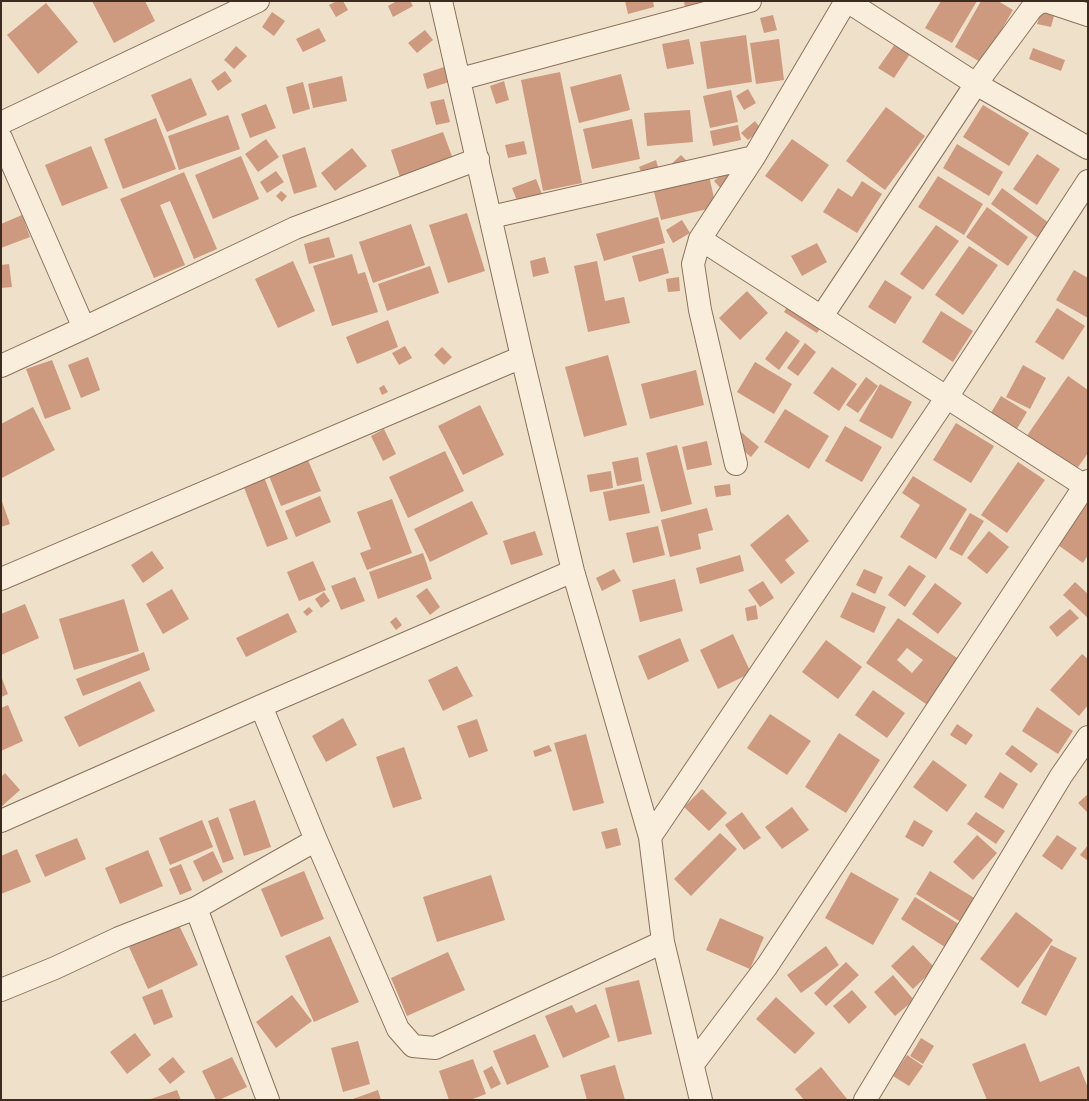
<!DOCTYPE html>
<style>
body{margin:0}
#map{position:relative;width:1089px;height:1101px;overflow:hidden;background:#efe0c9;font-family:"Times New Roman",serif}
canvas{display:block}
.frame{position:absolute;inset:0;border:2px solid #3c2b20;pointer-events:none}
</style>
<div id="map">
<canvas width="1089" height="1101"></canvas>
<div class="frame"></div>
</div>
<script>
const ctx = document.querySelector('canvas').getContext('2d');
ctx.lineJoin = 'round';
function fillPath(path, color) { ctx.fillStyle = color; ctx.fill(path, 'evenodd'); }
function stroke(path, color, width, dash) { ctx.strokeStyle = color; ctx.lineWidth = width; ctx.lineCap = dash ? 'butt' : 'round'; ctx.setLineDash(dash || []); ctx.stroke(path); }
const building = new Path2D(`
 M92,1H145L155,21L114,43Z
 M337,1H343L348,10L336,17L329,5Z
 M397,1H410L413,6L393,17L388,6Z
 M625,1H653L654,7L628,14Z
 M684,1H711L685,8Z
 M941,1H977L952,43L925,28Z
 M981,1H998L1013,10L982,63L955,47Z
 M46,3L78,42L38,74L7,35Z
 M272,12L285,21L274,36L262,27Z
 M1041,12L1054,16L1051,27L1037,24Z
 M773,15L777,30L764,33L760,18Z
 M319,28L326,41L303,52L296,39Z
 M425,30L433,40L417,53L408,43Z
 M746,35L752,82L707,89L700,42Z
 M689,39L694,64L667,69L662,44Z
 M779,39L784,80L756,84L750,43Z
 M895,44L910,54L894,78L878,68Z
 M236,46L247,56L234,69L224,60Z
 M1033,48L1065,60L1061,71L1029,59Z
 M447,66L452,81L427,89L423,74Z
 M225,71L232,81L218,91L211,81Z
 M560,72L582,183L543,191L521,80Z
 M621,74L630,110L579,123L570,87Z
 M342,76L347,101L313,108L308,84Z
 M191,78L207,115L167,132L151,95Z
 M504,81L509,100L496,104L490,86Z
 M303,82L310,109L293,114L286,87Z
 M748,89L756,103L744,110L736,96Z
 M731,90L738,122L710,128L703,96Z
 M444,99L450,122L436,125L430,102Z
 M266,104L276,128L250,138L241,114Z
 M983,105L1029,133L1009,166L963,137Z
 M886,107L925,136L885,190L846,161Z
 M690,110L693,142L647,146L644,113Z
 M228,115L240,149L179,170L168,136Z
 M156,118L176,169L123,189L104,139Z
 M632,119L640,159L592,169L583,129Z
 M755,121L761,129L748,140L741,133Z
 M738,125L741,140L713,146L710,131Z
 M443,132L453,159L400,177L391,150Z
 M266,139L279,157L258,172L245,154Z
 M792,139L829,165L802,202L765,176Z
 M524,141L527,154L508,158L505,145Z
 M957,144L1003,172L989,196L943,168Z
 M91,146L108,188L62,206L45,165Z
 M305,147L317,187L294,194L282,155Z
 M352,148L367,166L335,191L321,173Z
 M1037,154L1060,169L1037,205L1013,189Z
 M681,155L687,161L668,167Z
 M241,156L259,199L213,219L195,175Z
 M656,160L659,170L643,176L639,167Z
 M727,169L735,178L722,190L714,181Z
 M276,171L284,182L267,193L260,182Z
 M708,171L716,207L661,220L652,184Z
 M184,172L217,249L194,259L170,201L160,205L185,265L154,278L120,199Z
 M938,176L983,204L964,235L918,207Z
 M536,179L544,199L520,208L512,188Z
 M862,181L882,194L857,233L823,212L838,188L852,197Z
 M1002,188L1049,223L1038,238L991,204Z
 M281,191L287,196L282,202L276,196Z
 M987,207L1028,237L1008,266L966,237Z
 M467,213L485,271L448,283L429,225Z
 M22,215L30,237L1,248V224Z
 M658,217L665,243L604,261L596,234Z
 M682,220L690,233L673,243L666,230Z
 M411,224L425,265L373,283L359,242Z
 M936,225L959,241L923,290L900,274Z
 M329,237L335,257L309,264L304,244Z
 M817,243L827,262L802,276L791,256Z
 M969,246L998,265L963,315L935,295Z
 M663,248L669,273L639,282L632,256Z
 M352,254L358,274L365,272L378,312L332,326L313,266Z
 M545,257L549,273L533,277L530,261Z
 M293,261L315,311L278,328L255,279Z
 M597,261L605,301L624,297L630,323L588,332L574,266Z
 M9,264L12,287L1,288V265Z
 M430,266L439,293L387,311L378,284Z
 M1074,270L1088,278V318L1056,300Z
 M679,277L680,291L668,292L666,279Z
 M885,280L912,297L895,324L868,307Z
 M747,291L768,313L740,340L719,318Z
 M790,302L823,324L817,333L784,312Z
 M1057,308L1085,326L1063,360L1035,342Z
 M941,311L973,331L953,362L922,342Z
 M388,320L398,347L357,364L346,337Z
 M786,331L800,341L779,370L765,359Z
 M805,343L816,352L798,376L787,368Z
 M405,346L412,358L399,365L392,353Z
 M442,347L452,357L444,365L434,355Z
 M608,355L627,425L584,437L565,367Z
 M88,357L100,390L81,398L68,365Z
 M52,360L71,409L45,419L26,369Z
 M755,362L792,384L774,414L737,392Z
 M1023,365L1046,378L1030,409L1006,397Z
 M832,367L857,384L839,411L813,393Z
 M696,370L704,405L650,419L641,384Z
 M1068,376L1088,390V453L1076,470L1026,437Z
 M866,377L878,386L858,413L846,405Z
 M880,384L912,402L892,439L859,421Z
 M384,385L388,392L382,395L379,388Z
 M1001,396L1027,412L1015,432L989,416Z
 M480,405L504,455L463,475L438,426Z
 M33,407L55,450L2,478L1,476V424Z
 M785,409L829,436L809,469L764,442Z
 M956,423L994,446L971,483L933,460Z
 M845,426L882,447L862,482L825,461Z
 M384,429L396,454L383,461L371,436Z
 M741,432L759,447L751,457L733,442Z
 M707,441L712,465L687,470L682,447Z
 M677,445L692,504L661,512L646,453Z
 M445,451L464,491L408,518L389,477Z
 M638,457L642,481L617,486L612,462Z
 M308,460L321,491L281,506L269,476Z
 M1018,462L1045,480L1007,533L981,515Z
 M611,471L613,488L590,492L587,475Z
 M913,476L967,509L936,559L900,537L920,505L902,493Z
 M264,477L288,539L267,547L243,485Z
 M644,484L650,513L609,521L603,492Z
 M730,484L731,495L716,497L714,486Z
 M320,496L331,522L296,537L285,511Z
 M1,499L10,524L1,527Z
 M392,499L412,553L367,570L360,553L371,549L357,512Z
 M472,501L488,534L430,562L414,529Z
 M1088,502V555L1083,563L1058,545Z
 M707,508L713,530L698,534L701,549L670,557L661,520Z
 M970,513L984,521L962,556L949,549Z
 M788,514L809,541L785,560L795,573L781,584L750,545Z
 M658,526L665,555L633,563L626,533Z
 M535,531L543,555L511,565L503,541Z
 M989,531L1009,547L987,574L967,558Z
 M152,551L164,568L143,583L131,565Z
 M423,553L432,579L378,599L369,572Z
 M740,555L744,571L700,584L696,568Z
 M313,561L326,590L299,601L287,572Z
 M909,565L926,576L905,607L888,595Z
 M614,569L621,581L602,591L596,578Z
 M864,569L883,577L875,594L856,585Z
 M355,577L365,601L341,610L331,586Z
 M675,579L683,611L640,622L632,590Z
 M763,581L774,598L760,607L748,590Z
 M1075,582L1088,594V618L1063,595Z
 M935,583L962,603L938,634L912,614Z
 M427,588L440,607L430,615L416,596Z
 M172,589L189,619L163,634L146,604Z
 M324,592L330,601L321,608L315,599Z
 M852,592L886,607L874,633L840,617Z
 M124,599L139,651L74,670L59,619Z
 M25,604L39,638L1,655V614Z
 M756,605L758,619L747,621L745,608Z
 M309,607L313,611L307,616L303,612Z
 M1070,609L1079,618L1057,637L1049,627Z
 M288,613L297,632L246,657L236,638Z
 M396,617L402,625L396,630L390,622Z
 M898,618L960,660L929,706L866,663ZM907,648L923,660L912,673L897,660Z
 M733,634L751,673L718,689L700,650Z
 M680,638L689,661L648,680L638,656Z
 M826,640L862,667L838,699L802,672Z
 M144,652L150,670L83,696L76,679Z
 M1082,654L1088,659V705L1079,716L1050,690Z
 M457,666L473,696L443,711L428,680Z
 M1,676L8,694L1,697Z
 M140,681L155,711L79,747L64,717Z
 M873,690L905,713L887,738L855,715Z
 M8,705L23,741L1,751V708Z
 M1037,707L1073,731L1058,754L1022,731Z
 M770,714L811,741L787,775L747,748Z
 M343,718L357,745L326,762L312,736Z
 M477,719L488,751L469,758L457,726Z
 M957,724L973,735L966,745L950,735Z
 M839,733L880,760L846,813L805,787Z
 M586,734L604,803L573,811L554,743Z
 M549,745L552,751L535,757L533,751Z
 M1012,745L1038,764L1031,773L1005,754Z
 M404,747L422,799L393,808L376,757Z
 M933,760L967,785L947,812L913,787Z
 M1000,772L1018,784L1003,809L984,797Z
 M5,773L20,790L1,807V777Z
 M702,789L727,813L709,831L684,807Z
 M1088,794V813L1078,803Z
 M255,800L271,847L244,856L229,809Z
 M792,807L809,830L782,849L765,827Z
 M742,812L761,838L744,850L725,825Z
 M976,812L1005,831L996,844L967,824Z
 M218,817L234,859L223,863L208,821Z
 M202,820L213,847L170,865L159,838Z
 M914,820L933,831L923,847L905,837Z
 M617,828L621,845L606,849L601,832Z
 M720,833L737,849L691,896L674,879Z
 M977,835L997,853L973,880L953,862Z
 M1057,835L1077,848L1062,870L1042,856Z
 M77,838L86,859L45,877L35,855Z
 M1088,845V861L1080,855Z
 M17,849L31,882L1,894V856Z
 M148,850L163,886L120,904L105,868Z
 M213,851L223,872L203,882L193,861Z
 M181,864L192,890L180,895L169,869Z
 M304,871L324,919L281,937L261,889Z
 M930,871L976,899L961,922L916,894Z
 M851,872L899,899L873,945L825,918Z
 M491,875L505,920L437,942L423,897Z
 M915,897L962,926L948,949L901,919Z
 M1016,912L1053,940L1018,988L980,959Z
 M720,918L764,937L750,969L706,950Z
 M178,923L198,965L148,989L129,947Z
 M330,936L359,1002L314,1022L285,956Z
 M913,945L935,968L913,989L891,966Z
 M1051,945L1077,958L1046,1016L1021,1003Z
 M826,946L839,965L801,993L787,975Z
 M448,952L465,990L407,1016L391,978Z
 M846,962L859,975L826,1006L814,993Z
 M893,975L914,1000L895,1016L874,992Z
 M639,980L652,1034L618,1042L605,988Z
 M162,989L173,1017L154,1025L142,997Z
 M852,990L867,1007L849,1024L833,1006Z
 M292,995L312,1021L276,1048L256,1022Z
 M776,997L815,1033L795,1054L756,1019Z
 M596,1004L610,1037L563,1058L545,1016L572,1005L576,1013Z
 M135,1033L151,1055L127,1074L110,1052Z
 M535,1034L549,1067L507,1085L493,1051Z
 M921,1038L934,1046L923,1064L910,1056Z
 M358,1041L370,1084L343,1092L331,1048Z
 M1025,1043L1040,1082L1079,1066L1088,1088V1100H987L972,1064Z
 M907,1055L923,1066L909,1086L893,1076Z
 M173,1057L185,1072L170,1084L158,1069Z
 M232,1057L247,1087L219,1100H216L202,1071Z
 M473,1059L486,1094L470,1100H449L439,1071Z
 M615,1065L625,1100H587L580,1075Z
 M492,1066L501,1084L491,1089L483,1071Z
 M821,1067L848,1100H804L795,1089Z
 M177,1090L181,1100H148Z
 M378,1090L381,1100H350Z`);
const street = new Path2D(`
 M441,1L522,357L573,571L650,837L663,942L701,1100
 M847,1L976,84L1088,148
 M460,79L750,1
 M1,123L258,1
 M1,138L84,328
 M491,217L754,157
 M700,239L1088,488
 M822,316L976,84L1032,8L1041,1L1049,2L1088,15
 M1,366L84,328L295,228L478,159
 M736,464L700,310L693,264L700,239L754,157L846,1
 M1,579L522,357
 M261,706L316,840L398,1029L413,1046L435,1048L663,942
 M1,821L261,706L573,571
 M650,837L947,397L1088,181
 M196,908L268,1100
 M1,990L55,968L119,938L196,908L316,840
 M693,1064L767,966L1088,481
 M865,1100L1061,776L1088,737`);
fillPath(building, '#cd997f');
stroke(street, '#8b725d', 24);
stroke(street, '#f9eedc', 22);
</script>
